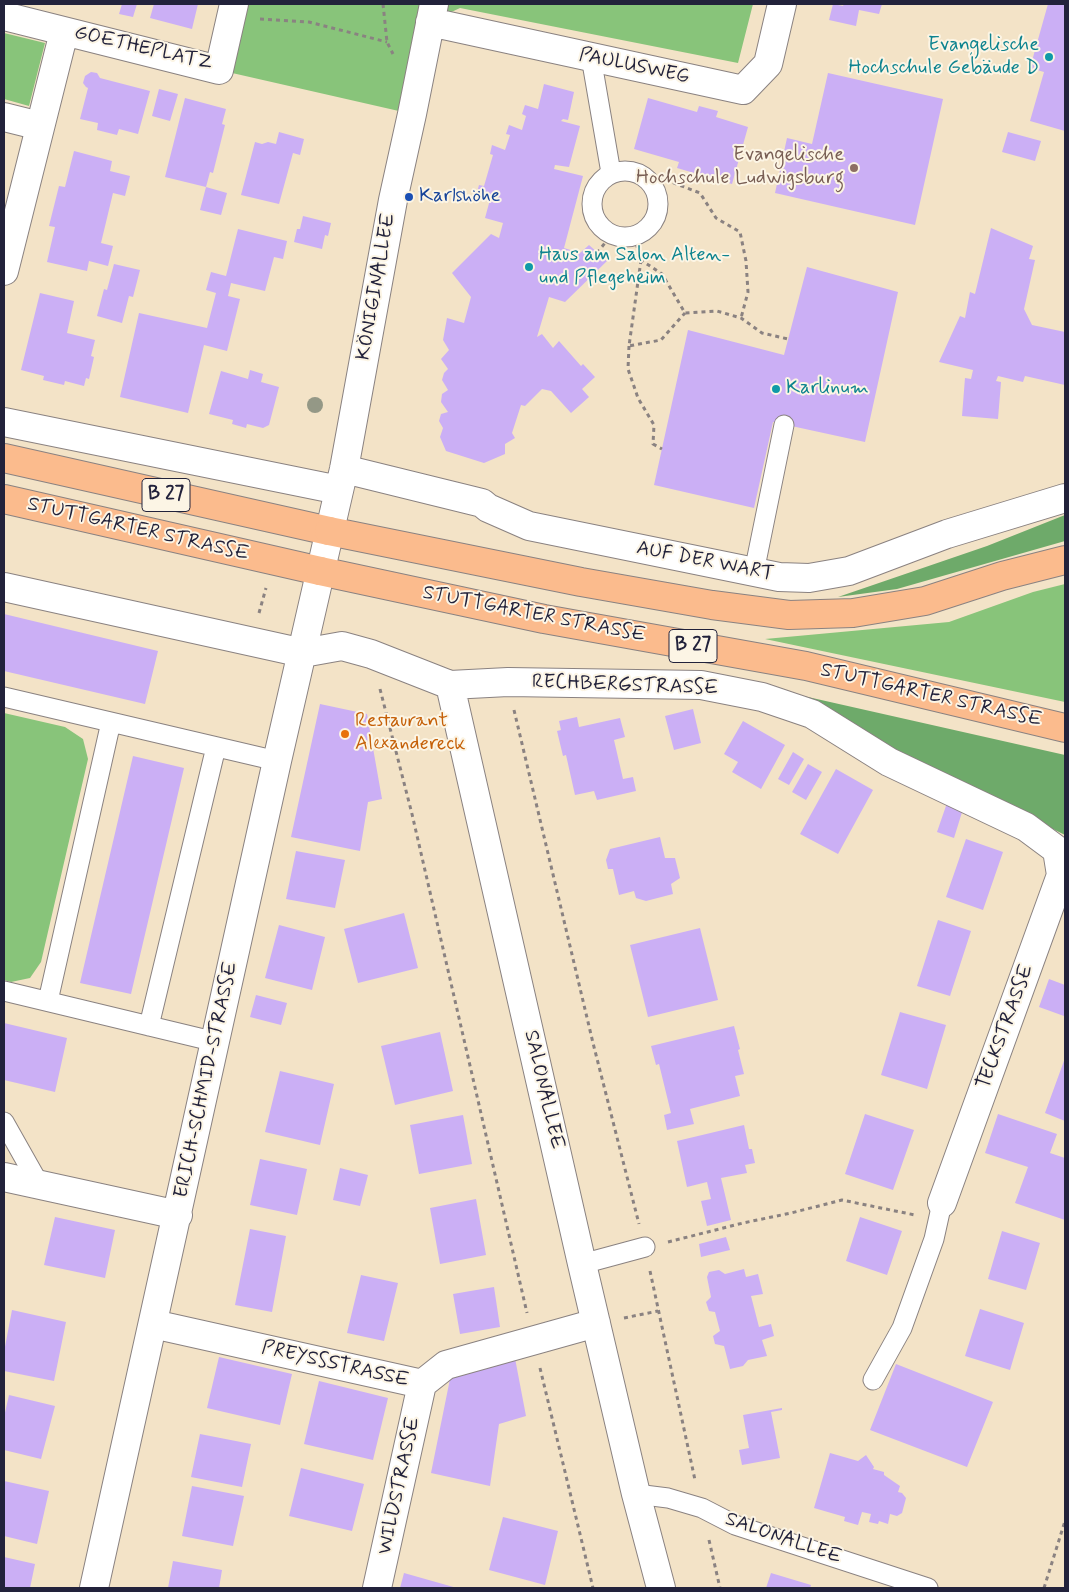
<!DOCTYPE html>
<meta charset="utf-8">
<style>
body{margin:0}
#map{position:relative;width:1069px;height:1592px;overflow:hidden;background:#f3e3c7;font-family:Mynerve,sans-serif}
canvas{display:block}
.frame{position:absolute;inset:0;border:5px solid #22223b;pointer-events:none}
</style>
<div id="map">
<canvas width="1069" height="1592"></canvas>
<div class="frame"></div>
</div>
<script>
const ctx = document.querySelector('canvas').getContext('2d');
ctx.lineJoin = 'round';
function fillPath(path, color) { ctx.fillStyle = color; ctx.fill(path, 'evenodd'); }
function stroke(path, color, width, dash) { ctx.strokeStyle = color; ctx.lineWidth = width; ctx.lineCap = dash ? 'butt' : 'round'; ctx.setLineDash(dash || []); ctx.stroke(path); }
function drawText(font, color, halo, rows, align = 'center') {
  ctx.font = font + ' Mynerve,sans-serif'; ctx.lineWidth = 4; ctx.setLineDash([]); ctx.textBaseline = 'middle'; ctx.strokeStyle = halo; ctx.fillStyle = color; for (const [text, x, y, turn = 0] of rows) {
    ctx.save(); ctx.translate(x, y); ctx.rotate((+turn || 0) * Math.PI / 180); ctx.textAlign = isNaN(turn) ? turn : align; if (halo) ctx.strokeText(text, 0, 0); ctx.fillText(text, 0, 0); ctx.restore();
  }
}
const green = new Path2D(`
 M234,4H753L738,63L460,8L430,22L412,114L219,70Z
 M4,33L45,43L29,106L4,99Z
 M1065,584V702L765,639L949,622L1033,592Z
 M4,713L65,727L83,739L88,759L41,962L30,978L11,982L4,980Z`);
const forest = new Path2D(`
 M1065,515V541L897,589L838,597L987,546Z
 M799,695L1065,755V835L910,758Z`);
const building = new Path2D(`
 M122,4H137L133,17L119,14Z
 M154,4H198L192,29L150,18Z
 M833,4L843,6L844,4H882L879,14L859,10L856,26L829,20Z
 M1048,4H1065V131L1030,121L1044,72L1030,68Z
 M91,72L97,73L100,78L150,91L138,134L119,129L117,135L97,130L98,123L80,119L88,88L86,87L83,83L85,76Z
 M828,73L943,99L915,225L775,193L787,138L812,144Z
 M544,84L574,92L568,120L563,119L561,121L580,126L569,167L555,165L554,169L583,176L564,248L580,253L589,245L607,261L565,302L549,297L537,337L542,334L553,348L559,341L581,366L583,364L595,377L582,389L589,397L571,413L551,391L542,389L525,406L521,405L512,433L515,438L505,444V454L484,463L446,451L440,437L443,428L439,421L441,414L448,412L441,402L442,394L448,390L442,380L444,373L448,369L441,359L449,350L443,340L447,318L464,323L471,297L452,273L491,234L499,238L503,223L485,218L491,196L477,192L479,185L484,186L493,155L490,154L492,145L505,150L510,135L506,134L509,125L522,130L526,116L522,114L525,105L538,109Z
 M159,89L178,94L170,121L152,116Z
 M185,98L226,109L222,124L225,125L213,173L210,172L206,187L165,177Z
 M648,98L697,112L699,106L718,111L716,117L748,127L732,184L677,168L679,162L634,149Z
 M279,132L304,139L300,155L293,153L279,204L241,195L255,142L262,144L268,142L276,144Z
 M1008,132L1041,141L1035,161L1002,152Z
 M74,151L112,161L110,171L130,176L125,196L113,193L101,243L113,246L108,266L89,261L87,271L47,262L55,227L49,226L59,186L65,187Z
 M206,187L227,193L221,215L200,210Z
 M303,216L331,223L328,236L325,235L322,249L294,242L297,229H300Z
 M991,228L1033,246L1029,259L1035,260L1024,309L1032,325L1065,332V385L1025,376L1023,382L998,376L996,381L1001,382L998,419L962,416L965,378L971,379L973,370L939,362L960,316L965,318L970,292L975,294Z
 M238,229L287,241L283,259L274,257L265,291L231,283L228,296L240,299L227,351L204,345L188,413L120,397L139,313L207,328L216,293L206,290L211,272L226,276Z
 M114,264L140,270L133,297L129,296L122,323L97,316L104,289L107,290Z
 M807,267L898,292L865,442L773,422L754,508L654,485L688,330L784,355Z
 M40,293L74,301L67,333L95,340L91,356L94,357L89,379L86,378L84,386L65,381L64,385L43,380L44,376L21,370Z
 M250,370L263,374L261,382L279,387L269,425L263,428L247,424L246,428L232,424L233,420L209,414L221,371L248,379Z
 M4,614L158,651L145,704L4,671Z
 M320,704L367,714L382,799L368,802L360,851L291,837Z
 M693,709L701,743L674,750L665,716Z
 M577,717L579,727L620,718L625,737L614,740L623,779L633,777L636,791L597,800L594,791L575,795L566,755L563,756L557,731L561,730L559,721Z
 M743,721L785,745L761,789L732,772L738,762L724,754Z
 M793,752L804,759L789,785L778,779Z
 M133,756L184,768L131,994L80,983Z
 M808,764L822,772L806,800L792,792Z
 M836,769L873,790L838,854L800,834Z
 M947,803L963,809L954,838L937,832Z
 M660,837L665,858H675L680,878L671,884L673,894L646,901L636,898L634,891L619,895L613,869H608L606,860L610,849Z
 M966,839L1003,852L983,910L946,897Z
 M296,851L345,860L335,908L286,899Z
 M404,913L418,968L358,983L344,929Z
 M938,920L971,931L950,996L917,986Z
 M279,925L325,937L312,990L265,978Z
 M700,928L718,1000L648,1017L630,945Z
 M1049,979L1065,985L1064,1016L1039,1007Z
 M256,995L287,1003L281,1025L250,1017Z
 M900,1012L946,1025L927,1089L881,1075Z
 M4,1023L67,1038L55,1092L4,1080Z
 M734,1026L740,1049L738,1050L744,1074L735,1076L740,1096L690,1109L694,1124L667,1130L664,1115L671,1113L659,1064L656,1065L651,1046Z
 M440,1032L453,1091L395,1105L381,1046Z
 M1065,1058V1121L1045,1113Z
 M280,1071L334,1084L320,1145L265,1132Z
 M865,1114L914,1130L893,1190L845,1174Z
 M998,1114L1057,1134L1050,1153L1065,1158V1220L1015,1203L1028,1167L985,1153Z
 M463,1115L472,1164L419,1174L410,1125Z
 M744,1125L749,1149H752L755,1163L745,1165L747,1173L721,1178L731,1220L707,1226L701,1201L711,1199L707,1182L687,1187L677,1141Z
 M260,1159L307,1169L297,1215L250,1205Z
 M340,1168L368,1175L360,1206L333,1200Z
 M476,1199L486,1255L440,1264L430,1208Z
 M55,1217L115,1230L105,1278L44,1265Z
 M860,1217L902,1231L887,1275L846,1261Z
 M250,1229L286,1236L272,1312L235,1305Z
 M1002,1231L1040,1243L1026,1290L988,1279Z
 M726,1237L730,1250L701,1257L699,1244Z
 M744,1269L746,1277L758,1274L763,1294L751,1296L759,1327L771,1324L774,1336L762,1340L767,1356L748,1360L743,1366L730,1369L724,1346L715,1344L713,1336L720,1331L715,1312L709,1311L706,1302L711,1297L707,1277L709,1272L719,1270L725,1274Z
 M361,1275L398,1283L384,1341L347,1333Z
 M494,1287L500,1327L460,1334L453,1294Z
 M980,1309L1024,1323L1010,1370L965,1356Z
 M12,1310L66,1322L54,1381L4,1371V1352Z
 M514,1353L526,1416L499,1424L490,1486L431,1473L451,1374Z
 M219,1357L292,1374L280,1425L207,1408Z
 M896,1364L993,1402L967,1467L870,1430Z
 M319,1381L388,1398L373,1460L304,1444Z
 M9,1395L55,1406L41,1459L4,1450V1417Z
 M782,1408V1410L771,1412L780,1458L742,1465L739,1450L749,1448L743,1415Z
 M200,1434L251,1444L242,1487L191,1477Z
 M830,1453L858,1461L866,1455L874,1467L873,1469L884,1472V1475L900,1486L898,1492L902,1493L906,1498L902,1513L897,1516L890,1514L888,1524L879,1521L878,1524L869,1522L871,1514L862,1512L858,1525L844,1521L845,1517L814,1508Z
 M301,1468L364,1484L352,1531L289,1516Z
 M4,1481L49,1491L37,1544L4,1536Z
 M192,1486L244,1496L233,1546L182,1536Z
 M503,1517L558,1531L545,1585L489,1570Z
 M4,1557L35,1564L30,1588H4Z
 M173,1561L222,1570L219,1588H168Z
 M404,1573L457,1588H400Z
 M771,1573L811,1585L810,1588H766Z`);
const path = new Path2D(`
 M383,4L387,42L393,54
 M260,19L309,22L387,42
 M642,175L666,180L700,193L716,218L740,232L746,261L748,292L741,318
 M634,236L641,260L662,274L685,313L717,311L741,318L762,333L788,339
 M597,253L612,234
 M641,260L629,346L661,340L685,313
 M629,346L628,369L638,398L654,425L653,444L662,449
 M259,613L266,588
 M380,689L412,814L527,1313
 M514,710L593,1043L639,1224
 M668,1242L743,1223L791,1213L842,1200L915,1215
 M650,1271L695,1480
 M624,1318L658,1311
 M540,1368L593,1588
 M709,1540L720,1588
 M1044,1588L1065,1521`);
const lane = new Path2D(`
 M591,57L611,173
 M592 204a33 33 0 1 1 66 0a33 33 0 1 1-66 0Z
 M754,572L784,425
 M4,697L277,761
 M4,991L216,1042
 M48,1001L111,722
 M149,1026L216,747
 M4,1122L39,1184
 M582,1264L645,1247
 M873,1380L902,1328L934,1239L942,1203
 M636,1494L668,1498L702,1508L735,1525L928,1588`);
const street = new Path2D(`
 M4,16L219,70L234,4
 M430,22L743,90L768,64L782,4
 M4,117L40,126
 M4,271L64,32
 M4,422L339,490
 M344,469L482,503L488,508L529,526L779,577L809,578L849,571L947,534L1065,498
 M4,587L303,653L342,646L371,654L450,685L508,682L701,685L762,697L812,714L889,762L1026,827L1057,850L1065,853
 M450,685L582,1264L636,1494L661,1588
 M4,1177L178,1215
 M942,1203L1061,875L1057,850
 M153,1324L422,1384L446,1365L596,1323
 M94,1588L277,761L344,469L393,200L412,114L434,4
 M377,1588L422,1384`);
const primary = new Path2D(`
 M4,458L329,531
 M4,499L320,571`);
const highway = new Path2D(`
 M329,531L581,582L712,605L789,615L853,613L925,601L1002,576L1065,560
 M320,571L544,619L806,666L1065,728`);
const trees = [
 [315,405]
];
const markers = [
 [1049,57,5,"#0f9aa8"],
 [854,168,5,"#8d6e63"],
 [409,197,5,"#1a4fb4"],
 [529,267,5,"#0f9aa8"],
 [776,389,5,"#0f9aa8"],
 [345,734,5,"#e8710a"]
];
const shields = [
 [166,495,48],
 [693,646,48]
];
const shieldNames = [
 ["B 27",166,495],
 ["B 27",693,646]
];
const cultureNames = [
 ["Evangelische",1039,46,"right"],
 ["Hochschule Gebäude D",1039,69,"right"],
 ["Haus am Salon Alten-",539,256],
 ["und Pflegeheim",539,279],
 ["Karlinum",786,389]
];
const streetNames = [
 ["GOETHEPLATZ",143,49,13],
 ["PAULUSWEG",634,67,12],
 ["KÖNIGINALLEE",377,287,-80],
 ["STUTTGARTER STRASSE",138,530,13],
 ["AUF DER WART",705,562,11],
 ["STUTTGARTER STRASSE",534,615,11],
 ["RECHBERGSTRASSE",625,686,2],
 ["STUTTGARTER STRASSE",931,696,13],
 ["TECKSTRASSE",1006,1027,-70],
 ["ERICH-SCHMID-STRASSE",207,1080,-78],
 ["SALONALLEE",543,1090,77],
 ["PREYSSSTRASSE",335,1365,13],
 ["WILDSTRASSE",400,1486,-78],
 ["SALONALLEE",783,1539,19]
];
const educationNames = [
 ["Evangelische",844,156],
 ["Hochschule Ludwigsburg",844,179]
];
const transitNames = [
 ["Karlshöhe",419,197]
];
const foodNames = [
 ["Restaurant",355,722],
 ["Alexandereck",355,745]
];
fillPath(green, '#88c47a');
fillPath(forest, '#6eaa6a');
fillPath(building, '#cbaff5');
stroke(lane, '#8a8281', 21);
stroke(street, '#8a8281', 30);
stroke(primary, '#8a8281', 30);
stroke(highway, '#8a8281', 30);
stroke(path, '#8a8281', 3, [4, 4]);
stroke(lane, '#fff', 19);
stroke(street, '#fff', 28);
stroke(primary, '#fbbb8d', 28);
stroke(highway, '#fbbb8d', 28);
ctx.fillStyle = '#949886';
for (const [x, y] of trees) { ctx.beginPath(); ctx.arc(x, y, 8, 0, 2 * Math.PI); ctx.fill(); }
for (const [x, y, r, color] of markers) { const dot = new Path2D(); dot.arc(x, y, r, 0, 2 * Math.PI); ctx.fillStyle = color; ctx.fill(dot); stroke(dot, '#fcf5e5', 2); }
for (const [x, y, w] of shields) { const box = new Path2D(); box.roundRect(x - w / 2, y - 16.5, w, 33, 4); ctx.fillStyle = '#fcf5e5'; ctx.fill(box); stroke(box, '#22223b', 1); }
drawText('bold 19px', '#22223b', null, shieldNames);
drawText('20px', '#0d838f', '#fcf5e5', cultureNames, 'left');
drawText('20px', '#22223b', '#fcf5e5', streetNames);
drawText('20px', '#785e54', '#fcf5e5', educationNames, 'right');
drawText('20px', '#164399', '#fcf5e5', transitNames, 'left');
drawText('20px', '#c56008', '#fcf5e5', foodNames, 'left');
</script>
